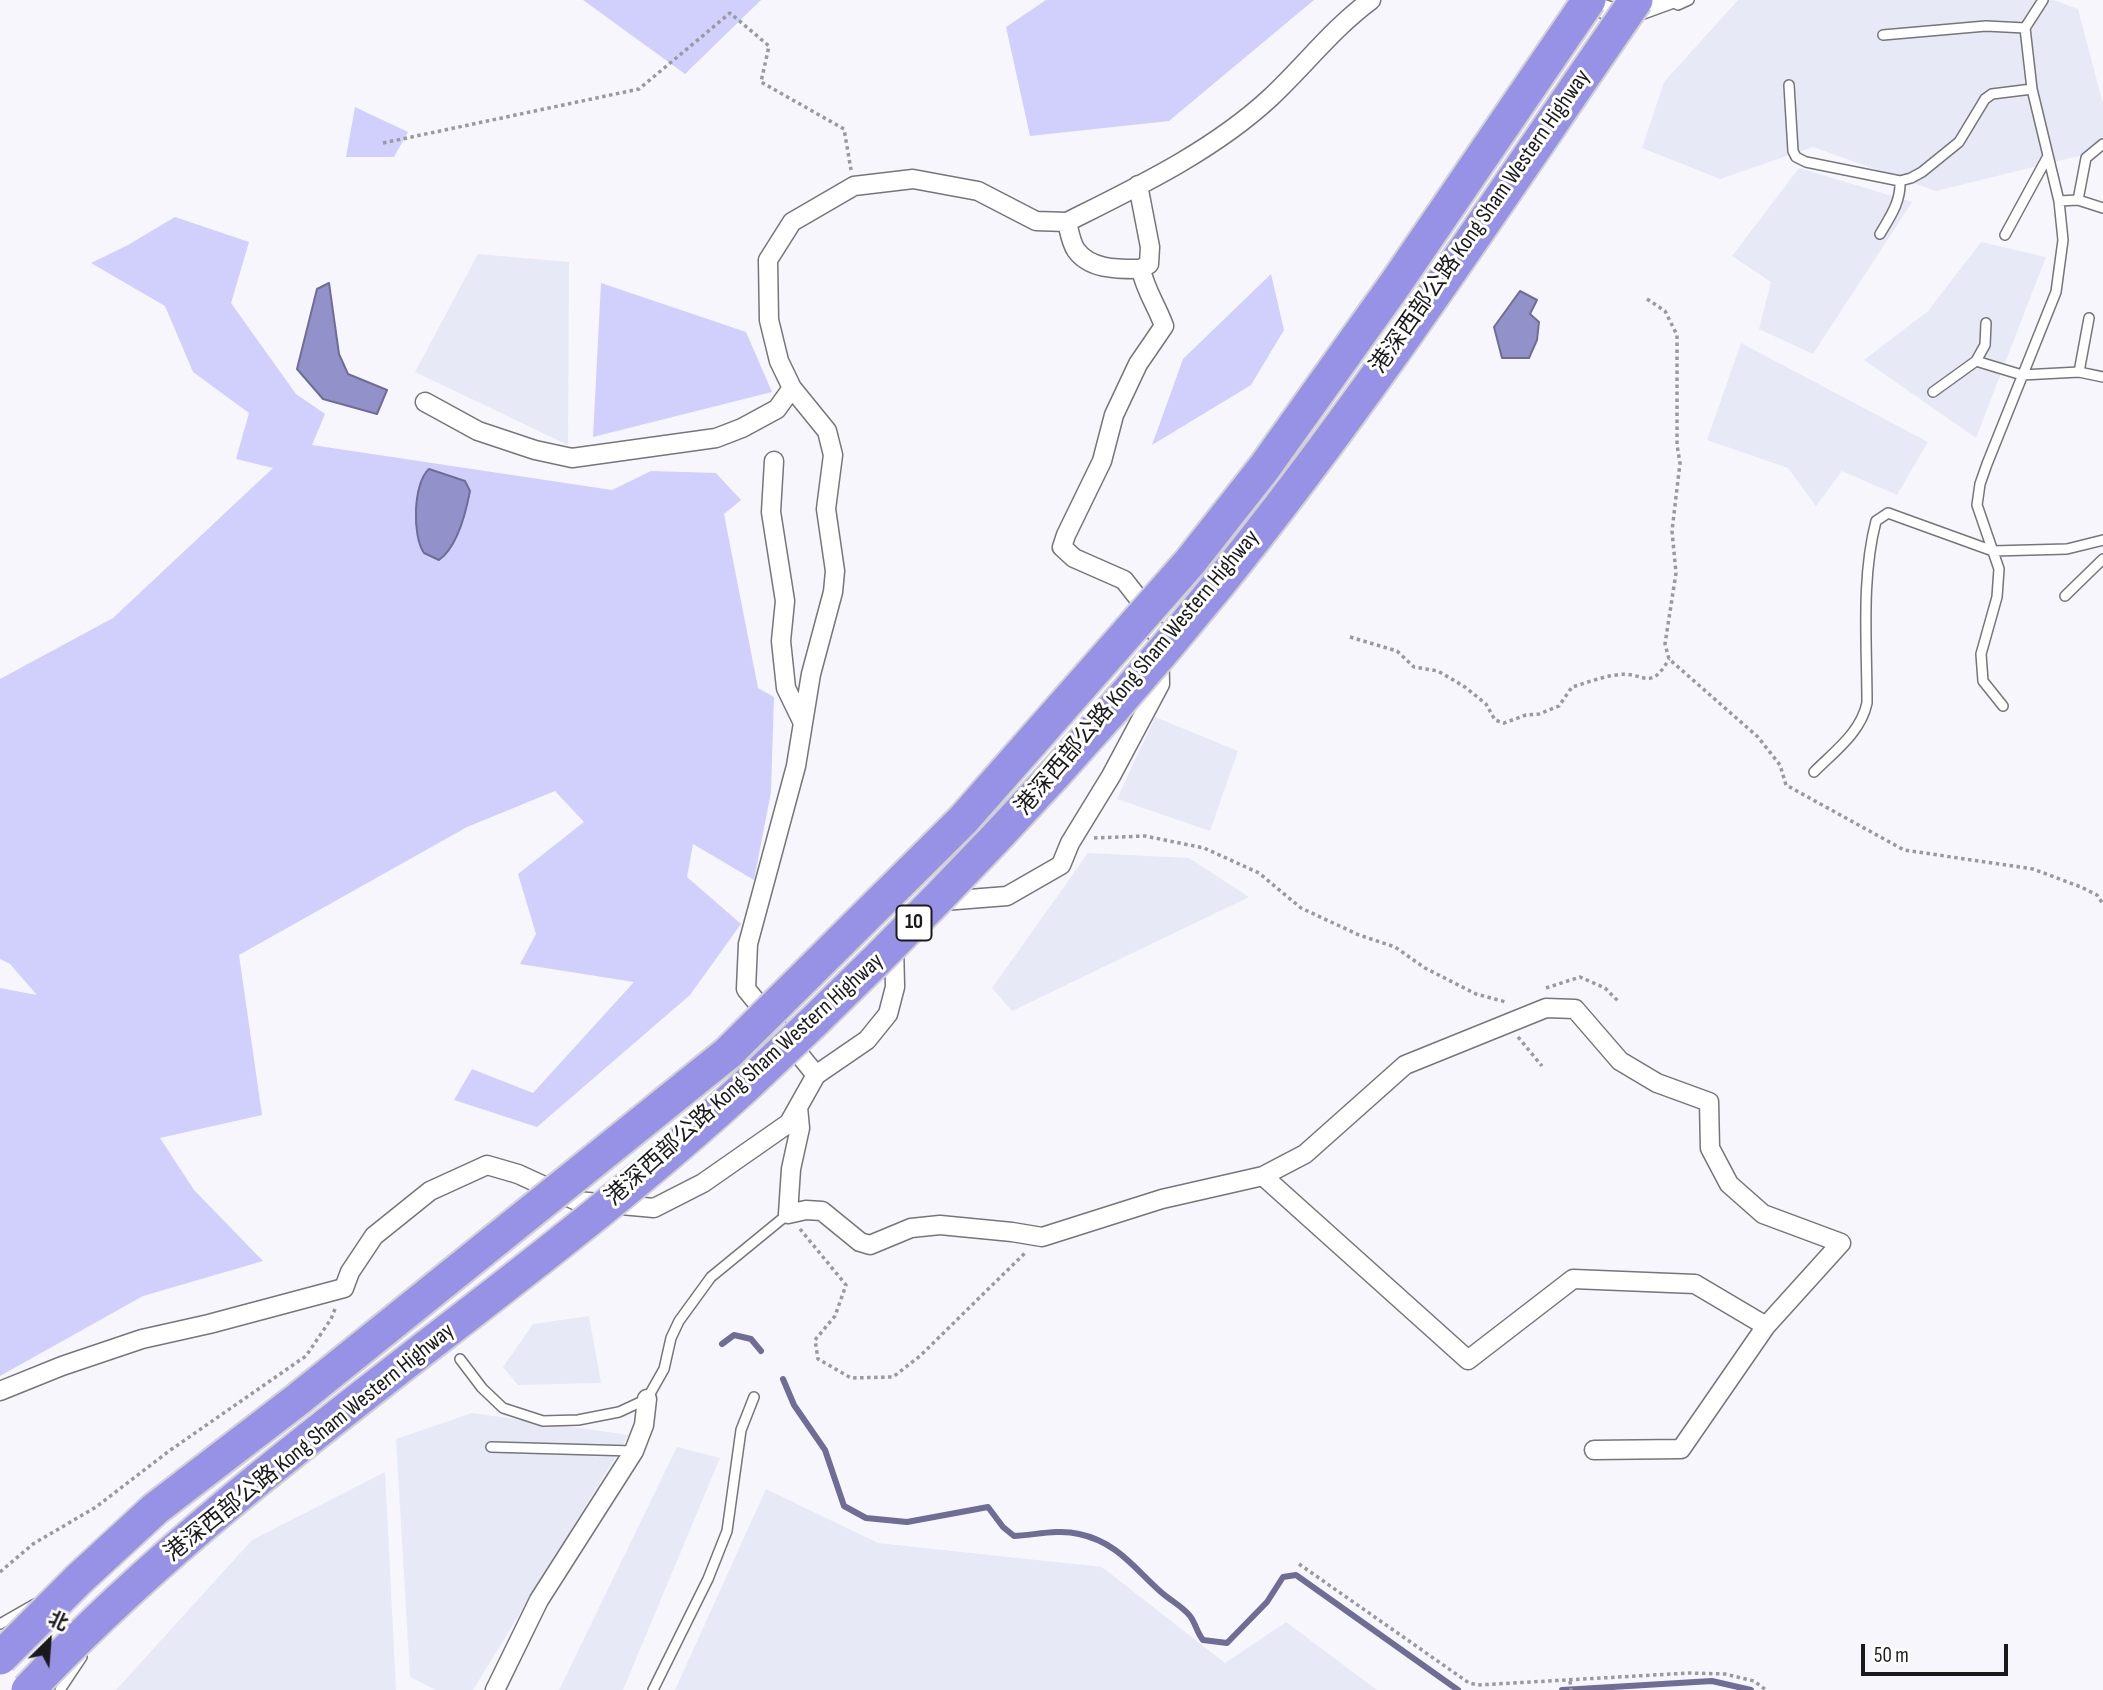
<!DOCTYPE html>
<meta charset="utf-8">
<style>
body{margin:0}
#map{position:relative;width:2103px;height:1690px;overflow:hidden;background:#f6f6fc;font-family:"Sofia Sans Condensed","Noto Sans SC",sans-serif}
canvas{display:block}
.north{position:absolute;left:14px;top:1606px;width:70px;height:70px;-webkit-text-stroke:5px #fff;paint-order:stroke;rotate:25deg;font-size:19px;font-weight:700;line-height:28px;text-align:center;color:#1a1a1c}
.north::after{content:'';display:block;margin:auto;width:24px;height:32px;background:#1a1a1c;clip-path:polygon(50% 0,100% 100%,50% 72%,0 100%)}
.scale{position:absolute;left:1861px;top:1644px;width:147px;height:32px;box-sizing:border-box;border:4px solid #1a1a1c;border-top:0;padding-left:9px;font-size:21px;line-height:24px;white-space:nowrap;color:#1a1a1c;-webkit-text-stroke:5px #fff;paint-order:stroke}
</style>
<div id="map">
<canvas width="2103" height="1690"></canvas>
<div class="north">北</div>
<div class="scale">50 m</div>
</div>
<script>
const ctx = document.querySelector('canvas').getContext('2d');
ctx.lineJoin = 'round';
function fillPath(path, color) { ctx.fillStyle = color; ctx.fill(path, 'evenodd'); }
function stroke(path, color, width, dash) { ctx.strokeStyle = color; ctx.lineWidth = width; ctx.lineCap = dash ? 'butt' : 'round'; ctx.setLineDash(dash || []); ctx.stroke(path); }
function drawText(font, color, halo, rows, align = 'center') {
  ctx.font = font + ' "Sofia Sans Condensed","Noto Sans SC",sans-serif'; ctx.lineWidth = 6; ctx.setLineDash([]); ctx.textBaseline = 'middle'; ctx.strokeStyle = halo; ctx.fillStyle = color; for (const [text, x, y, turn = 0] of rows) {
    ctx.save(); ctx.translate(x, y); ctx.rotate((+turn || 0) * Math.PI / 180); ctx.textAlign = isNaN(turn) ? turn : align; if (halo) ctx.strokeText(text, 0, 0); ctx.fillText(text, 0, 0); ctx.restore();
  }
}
const built = new Path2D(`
 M1738,0H2053L2078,9L2103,104V150L1936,191L1813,147L1720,179L1642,148L1664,82Z
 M1799,168L1912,202L1813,354L1759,329L1771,282L1732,256Z
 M1981,242L2046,257L1976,438L1864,360L1928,311Z
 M478,254L569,262L568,445L415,372Z
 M1741,343L1928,442L1897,495L1842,471L1816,506L1788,468L1707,440Z
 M1155,717L1238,751L1210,831L1117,799Z
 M1088,853L1189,858L1249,897L1012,1011L992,988Z
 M589,1316L601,1383L518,1385L503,1367L533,1324Z
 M472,1413L629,1435L473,1690H436L410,1677L396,1439Z
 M677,1447L720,1458L623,1690H559Z
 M385,1472L396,1690H116L252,1540Z
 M766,1489L878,1543L1102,1567L1225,1663L1286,1622L1377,1690H675Z`);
const green = new Path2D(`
 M583,0H761L685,74Z
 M1046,0H1314L1169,121L1030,136L1006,27Z
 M355,107L408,132L394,157H346Z
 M175,217L249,242L231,303L296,394L325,414L312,445L612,490L651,471L716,473L741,500L724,514L758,688L774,697L771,792L754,880L693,844L687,877L741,924L690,995L537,1127L454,1100L472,1069L533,1093L634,982L520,964L536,934L518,874L584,822L555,791L467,827L239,955L262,1115L160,1138L194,1190L263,1261L143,1296L0,1376V988L37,995L10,964L0,959V679L113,618L273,468L236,459L249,413L193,372L165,306L91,263L128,245Z
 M1271,274L1284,330L1251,385L1152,445L1183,359Z
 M601,283L746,332L772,392L593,437Z`);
const water = new Path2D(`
 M329,283L339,354L348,374L387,390L377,414L323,399L297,369L317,289Z
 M1520,291L1537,300L1530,314L1539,322L1537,340L1529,358H1502L1494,327Z
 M429,469L465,481L470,491C466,512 457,547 439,560L424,553C412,536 413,483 429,469Z`);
const stream = new Path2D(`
 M722,1344L734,1335L751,1339L761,1351
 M783,1379L794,1405L825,1450L844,1506L866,1518L907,1522L988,1507L1003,1527L1014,1536C1035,1535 1058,1529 1079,1534C1117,1542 1134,1568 1161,1592C1171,1601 1182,1606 1190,1616C1196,1624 1197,1633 1203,1640L1227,1643L1267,1602L1283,1577L1296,1575L1458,1690
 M1562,1690L1712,1681L1751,1690`);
const path = new Path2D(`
 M383,143L639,89L730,13L769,46L761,82L844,129L851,170
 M1647,299L1665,311L1677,335V445L1680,463L1672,531L1676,573L1665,644L1669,659L1758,737L1780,765L1786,785L1904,850L2033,869L2081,887L2097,895L2103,904
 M1350,637L1397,651L1414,667L1438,671L1465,687L1486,704L1495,720L1504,723L1526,715L1539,714L1559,706L1572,687C1586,683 1601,677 1616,675C1644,670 1649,694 1669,659
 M1094,838L1145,836L1204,848L1259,873L1301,908L1359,935L1395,947L1425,968L1476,994L1506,1002
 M1546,988L1580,977L1605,988L1619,1002
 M1518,1037L1542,1066
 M800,1229L846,1285L835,1316L815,1340L818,1359L851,1378L893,1377L920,1356L1026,1252
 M1299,1564L1469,1683L1478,1685L1689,1673L1725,1674L1754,1681L1766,1690
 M0,1572L33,1544L96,1507L169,1451L306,1356L331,1319L335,1309
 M1570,1681L1571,1690`);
const lane = new Path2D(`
 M1668,0L1678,5L1689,0
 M1883,35L1986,26L2025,28
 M1789,85L1793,151L1796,157L1806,162L1900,181L1911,178L1922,172L1959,142L1985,99L1992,94L2032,89
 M2078,200L2086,158L2103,144
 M2059,201L2078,200L2103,208
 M1880,234C1890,217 1901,202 1900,181
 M2005,235L2048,156
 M1976,361L2022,375L2079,372L2103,377
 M2079,372L2089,318
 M1933,392L1976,361L1985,345L1986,323
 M2065,596L2103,559
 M2003,706L1983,681L1981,654L1997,597L1999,569L1977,505L1980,484L1987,464L2056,292L2063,240L2059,201L2032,89L2025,28L2043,0
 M1814,772C1835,751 1861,732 1867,703C1867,643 1861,579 1876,521L1888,513L1993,551L2067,549L2103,540
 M460,1359L482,1388L503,1408L543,1421L578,1420L619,1412L647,1399L664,1369L671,1338L679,1321L711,1277L788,1214
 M491,1447L633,1451
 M0,1624L35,1604
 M60,1690L82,1657
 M653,1690L708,1579L727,1531L741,1430L754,1397`);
const street = new Path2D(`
 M1586,0L1588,4L1625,16L1669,0
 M1138,185L1150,247L1149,264L1141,269
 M425,402L478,431L535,450L572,458L716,438L742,428L777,409L792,388
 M774,461L771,512L785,601L781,641L786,688L803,723L796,766L748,944L746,989L816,1075
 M803,723L811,674L833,592L835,571L826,509L833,455L827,431L792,388L779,361L769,320L768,260L792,222L854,186L913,179L978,191L1036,221L1067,222
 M938,903L944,901L1007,896L1061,865L1070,843L1111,776L1160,684L1159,639L1142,603L1124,580L1074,558L1062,547L1066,535L1102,461L1114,415L1138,364L1164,326C1157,306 1145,290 1141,269C1119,269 1090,270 1076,250C1071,243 1069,230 1067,222C1137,187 1213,151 1271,97C1306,64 1332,29 1371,0
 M798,1107L800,1128L791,1169L788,1214L806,1210L822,1211L860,1242L870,1245L911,1228L940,1225L1012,1232L1042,1237L1162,1199L1263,1176L1305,1154L1405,1065L1546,1008L1575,1009L1620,1061L1657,1083L1709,1102L1710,1148L1729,1184L1763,1214L1841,1243L1766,1326L1695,1284L1573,1279L1468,1360L1263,1176
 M0,1391L62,1366L142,1339L209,1324L344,1288L350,1272L374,1236L430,1191L487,1165L518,1174L577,1201L654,1208L703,1183L789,1123L816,1075L867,1040L888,1014L895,987L894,943
 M1594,1450L1681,1449L1766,1326
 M495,1690L539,1600L634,1451L644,1425L647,1399`);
const highwayBridge = new Path2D(`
 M0,1658L79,1579L155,1509L297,1400L728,1053L963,820L1190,562L1264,468L1396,283L1589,0
 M28,1690C244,1461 518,1296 749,1083C916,927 1073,763 1218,585C1369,399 1500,197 1636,0`);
const shields = [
 [914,923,35]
];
const shieldNames = [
 ["10",914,923]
];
const streetNames = [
 ["港深西部公路 Kong Sham Western Highway",1481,222,-55],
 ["港深西部公路 Kong Sham Western Highway",1138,673,-50],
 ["港深西部公路 Kong Sham Western Highway",745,1080,-42],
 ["港深西部公路 Kong Sham Western Highway",310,1443,-39]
];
fillPath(built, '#e8e9f6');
fillPath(green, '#d1d0fd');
fillPath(water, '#9391c9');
stroke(water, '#6f6d95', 2);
stroke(stream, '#6f6d95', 6);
stroke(lane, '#75757a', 12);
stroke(street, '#75757a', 21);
stroke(path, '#9a9a9e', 3.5, [3.5, 3.5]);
stroke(lane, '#fff', 9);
stroke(street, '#fff', 18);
stroke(highwayBridge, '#d1d1d2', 37, []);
stroke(highwayBridge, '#9892e7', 33);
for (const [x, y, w] of shields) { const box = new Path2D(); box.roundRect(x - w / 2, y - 17.5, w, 35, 5); ctx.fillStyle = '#fff'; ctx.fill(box); stroke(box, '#1a1a1c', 2); }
drawText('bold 21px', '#1a1a1c', null, shieldNames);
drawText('23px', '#1a1a1c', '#fff', streetNames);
</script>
